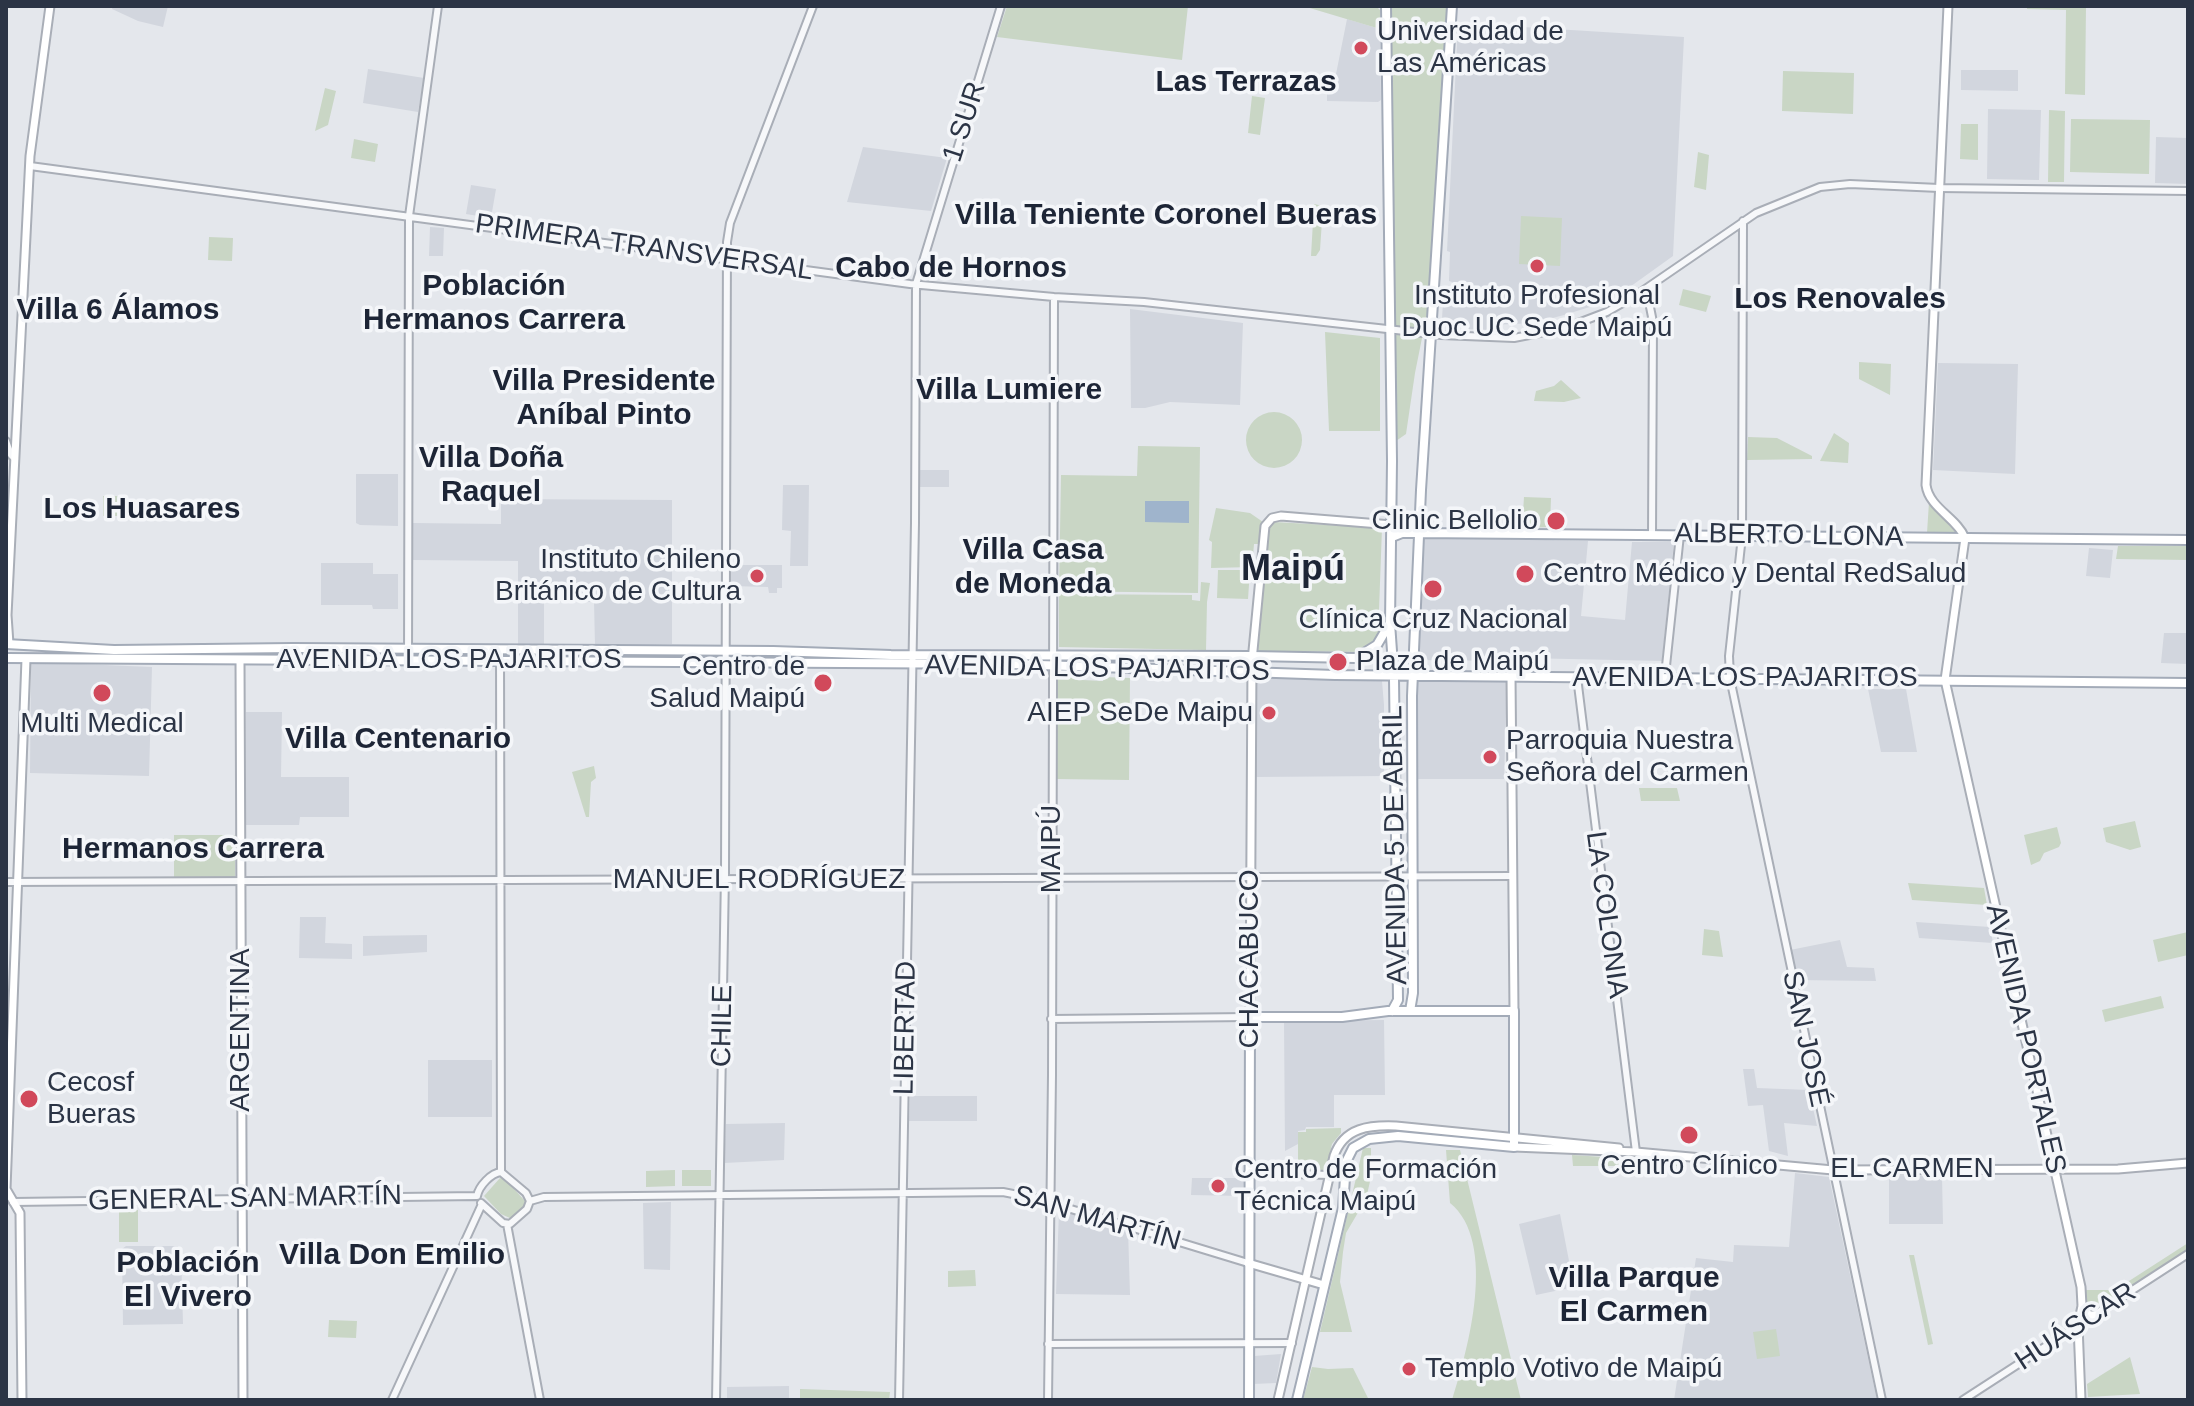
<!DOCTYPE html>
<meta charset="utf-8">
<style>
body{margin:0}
#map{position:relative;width:2194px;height:1406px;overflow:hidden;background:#e4e7ec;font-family:Helvetica,sans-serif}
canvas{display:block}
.frame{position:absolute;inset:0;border:8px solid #2b3445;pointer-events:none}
</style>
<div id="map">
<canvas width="2194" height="1406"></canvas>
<div class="frame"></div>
</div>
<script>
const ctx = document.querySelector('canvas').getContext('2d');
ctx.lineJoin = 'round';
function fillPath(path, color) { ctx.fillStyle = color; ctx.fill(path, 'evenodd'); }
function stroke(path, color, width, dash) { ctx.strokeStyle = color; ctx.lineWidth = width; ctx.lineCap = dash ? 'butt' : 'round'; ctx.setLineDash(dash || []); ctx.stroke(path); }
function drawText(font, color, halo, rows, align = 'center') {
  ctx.font = font + ' Helvetica,sans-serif'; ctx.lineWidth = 7; ctx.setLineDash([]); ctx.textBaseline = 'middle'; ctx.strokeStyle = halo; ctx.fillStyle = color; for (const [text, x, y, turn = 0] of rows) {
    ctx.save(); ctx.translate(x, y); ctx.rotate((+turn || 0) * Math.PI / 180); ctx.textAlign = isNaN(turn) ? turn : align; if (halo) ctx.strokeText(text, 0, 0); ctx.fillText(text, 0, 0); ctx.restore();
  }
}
const built = new Path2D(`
 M113,6H168L163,27L138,21L112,9Z
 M1347,19L1380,29L1381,100L1378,102L1327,101V90L1333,89Z
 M1458,23L1684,37L1673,256L1627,289L1593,306L1564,315L1534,323L1491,325L1490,330L1467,329V325L1448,324L1442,319L1443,302H1450L1452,282L1449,281L1450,252L1447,251Z
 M368,69L424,78L418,112L363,103Z
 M1961,70H2018V91L1961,90Z
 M1988,109L2041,110L2039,180L1987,179Z
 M2156,137L2188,138V184L2155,183Z
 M863,147L947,158L931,211L847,202Z
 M471,185L496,189L491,218L466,214Z
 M430,227L444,228L443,256H429Z
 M1130,309L1243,323L1240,405L1170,402L1145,408H1131Z
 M1938,363L2018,364L2015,474L1933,470Z
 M920,470H949V487H920Z
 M356,474H398V526L360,525L356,523Z
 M783,485H809L808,566H790L791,531L782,530Z
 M501,499L672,500V644L595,645L594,602H544V644H518V561L413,560V523L501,524Z
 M1421,537L1588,541L1581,616L1625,620L1632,542H1674L1662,661L1523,658L1495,661L1418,660Z
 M2089,548L2113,550L2110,578L2086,576Z
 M321,563H373V574H398V609H373L372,605H321Z
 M731,565H782V588H777V593H769L768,587L731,586Z
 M2164,633H2188V664L2161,663Z
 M31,662L152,667L149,776L30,773Z
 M1256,677L1382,681L1384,705V776L1256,777Z
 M1418,680L1507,682L1504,779H1416Z
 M1868,689H1906L1917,752H1881Z
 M246,712H282L281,777H349V817H300L299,825H245Z
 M300,917H326L325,943L352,944V959L299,958Z
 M1916,922L1990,927L1993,943L1919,938Z
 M427,935V952L363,956V936Z
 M1840,940L1847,967L1874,968L1876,981L1796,980L1790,950Z
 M1384,1020L1385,1095H1334V1127H1306L1305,1130L1298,1131V1144L1285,1151L1284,1021Z
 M428,1060H492V1117H428Z
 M1743,1069H1754L1757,1088L1809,1090L1817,1126L1784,1123L1788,1156L1769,1151L1763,1105L1748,1106Z
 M910,1096H977V1121H909Z
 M785,1123L784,1160L724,1163L726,1124Z
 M1795,1173L1829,1177L1877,1400H1674L1696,1258L1733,1262L1734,1245L1789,1247Z
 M1889,1176H1942L1943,1224H1889Z
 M1192,1178H1244L1243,1196L1191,1195Z
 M671,1202L670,1270L644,1269L643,1203Z
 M1059,1210L1128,1229L1130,1295L1056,1294Z
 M1560,1214L1574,1287L1536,1295L1519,1224Z
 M126,1246H178L181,1251L183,1324L123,1325L122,1249Z
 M1281,1354L1276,1383L1253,1384L1254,1356Z
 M789,1386V1400H727V1387Z`);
const green = new Path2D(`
 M1007,6H1188L1182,60L997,37Z
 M1303,6H1376L1380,10V29Z
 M1390,6H1449L1430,298L1415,373L1406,434L1396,441L1389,366L1392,314L1393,105Z
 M2027,6H2086L2085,95L2065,94L2066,10L2027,9Z
 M1783,71L1854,73L1853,114L1782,111Z
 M325,88L336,91L328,125L315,131Z
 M1252,96L1265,98L1260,135L1248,133Z
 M2049,110L2065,111L2064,182H2048Z
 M2071,119L2150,120L2149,174L2070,172Z
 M1961,124H1978V160L1960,159Z
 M354,139L378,144L375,162L351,158Z
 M1698,152L1709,155L1706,190L1694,187Z
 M1314,204L1323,206L1320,250L1316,256H1311Z
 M1521,216L1562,218L1560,266L1519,264Z
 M209,237L233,238L232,261L208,260Z
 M1683,289L1711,296L1706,312L1679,305Z
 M1325,332L1380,338V431H1329Z
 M1859,362L1891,364L1890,395L1859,379Z
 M1561,380L1581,398L1564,402L1534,401L1536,391L1554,386Z
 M1246 440a28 28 0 1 1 56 0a28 28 0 1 1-56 0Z
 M1834,433L1849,443L1848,463L1820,461Z
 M1748,437L1777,438L1812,456V459L1747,460Z
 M1138,446L1200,447L1198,593L1059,591L1061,475L1137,476Z
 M103,496H125V516H103Z
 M1524,497L1551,498L1550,527L1522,528Z
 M1929,502L1957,534L1927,533Z
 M1216,508L1250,513L1263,522L1260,544H1254L1252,567L1211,568L1212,542L1209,540Z
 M1274,522L1382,528L1378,637L1364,652L1258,651L1269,528Z
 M2118,546H2188V560L2116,559Z
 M1218,570H1250L1248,599L1217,598Z
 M1201,582L1210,583L1207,602L1206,650L1059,647V594L1192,595V600L1200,601Z
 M1056,676L1082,677V680L1103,681V677L1130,678L1129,780L1056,779Z
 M594,766L596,778L591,782L589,817H586L572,772Z
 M1639,788H1677L1680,801H1641Z
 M2135,821L2141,847L2130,850L2106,842L2103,828Z
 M2057,827L2061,843L2059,847L2044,853L2040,861L2031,865L2024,835Z
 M174,835H235V877H174Z
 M1908,883L1984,888L1987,905L1912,900Z
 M1704,929L1719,931L1723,957L1702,955Z
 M2188,932V955L2158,962L2153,940Z
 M2161,996L2164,1008L2105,1022L2102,1010Z
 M1341,1128V1133L1332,1144L1326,1170H1298V1132H1306V1129Z
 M1363,1148H1371V1177L1366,1199L1346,1233L1343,1252L1340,1282L1352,1332H1320Z
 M1446,1150H1460L1521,1400H1452C1468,1350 1498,1242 1450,1203Z
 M1572,1155L1683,1162L1684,1166H1573Z
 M675,1170V1186L646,1187V1171Z
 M682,1170H711V1186H682Z
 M500,1178L505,1179L525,1201L524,1206L512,1219L501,1214L484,1196Z
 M119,1210H138V1242H119Z
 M2188,1243V1251L2101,1309L2093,1311L2086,1309V1290H2115Z
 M1909,1255H1914L1933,1344L1928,1345Z
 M975,1270L976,1286L948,1287V1271Z
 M329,1320L357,1321L356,1338L328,1337Z
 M1776,1329L1780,1356L1757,1359L1753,1332Z
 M2130,1357L2140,1394L2088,1397L2087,1384Z
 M1312,1367L1328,1369L1353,1368L1369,1400H1303Z
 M800,1389L890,1392L889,1400H800Z`);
const water = new Path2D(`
 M1145,501H1189V523L1145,522Z`);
const tertiary = new Path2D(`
 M30,166L910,284L1054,297L1144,302L1441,335L1514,338L1565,328L1607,312L1635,296L1756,213L1820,187L1850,184L1939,188L2188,191
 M1743,221L1742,536L1729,656L1730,678L1882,1400
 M1643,291L1649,302L1653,322L1652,535
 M6,441L11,455L15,459
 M500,650L501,1172
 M408,661L409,216L438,6
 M1577,677L1636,1152
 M1654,678L1660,674L1666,666L1680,535
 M6,882L1512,876
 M1051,1019L1250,1017
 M1248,1173L1330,1175
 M477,1196C479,1186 491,1173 501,1172L526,1193L530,1201
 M530,1201L544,1197L1003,1192L1038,1199L1248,1263
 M13,1202L477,1196
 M481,1203L503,1223L510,1224L527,1209L530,1201
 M507,1224L540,1400
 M1048,1344L1292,1343
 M392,1400L482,1204
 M716,1400L725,874L727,242L730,223L813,6
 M899,1400L915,523L916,284L1001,6
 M1048,1400L1052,1075L1054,297
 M1963,1400L2188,1254`);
const secondary = new Path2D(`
 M1948,6L1926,485C1929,508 1957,518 1965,538L1945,680L2081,1287L2082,1306L2078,1325L2081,1400
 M9,644L7,615L30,156L50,6
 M240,660L243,1400
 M1511,676L1514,1011
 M1250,1017L1252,661L1265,526L1272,518L1281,516L1392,525
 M1514,1147L1636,1152L1833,1170L2118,1169L2188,1163
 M1248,1263L1324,1285
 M2082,1306L2089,1315H2094
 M22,1400L20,1213L6,1189L26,659
 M1278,1400L1334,1156C1344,1127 1370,1125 1396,1126L1619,1148`);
const primary = new Path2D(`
 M1386,6L1392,461L1390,623L1394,679L1398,1000L1392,1011
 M1392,537L1402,533H1419L2188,540
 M6,644L114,650L293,648L773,651L891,655L1252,656L1356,658L1377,645L1390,623
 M6,658L1010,664L1335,675L2188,683
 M1410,1011L1413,993L1412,696L1421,490L1452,6
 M1249,1400L1250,1017H1342L1388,1011H1514V1147L1398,1136L1369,1139L1353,1148L1346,1162L1343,1208L1297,1400`);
const markers = [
 [1361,48,8,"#d1495b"],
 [1537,266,8,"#d1495b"],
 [1556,521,10,"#d1495b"],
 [1525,574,10,"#d1495b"],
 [757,576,8,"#d1495b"],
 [1433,589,10,"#d1495b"],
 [1338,662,10,"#d1495b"],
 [823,683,10,"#d1495b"],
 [102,693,10,"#d1495b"],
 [1269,713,8,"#d1495b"],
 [1490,757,8,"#d1495b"],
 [29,1099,10,"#d1495b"],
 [1689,1135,10,"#d1495b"],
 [1218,1186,8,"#d1495b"],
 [1409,1369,8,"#d1495b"]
];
const poiNames = [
 ["Universidad de",1377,32],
 ["Las Américas",1377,64],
 ["Instituto Profesional",1537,296,"center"],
 ["Duoc UC Sede Maipú",1537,328,"center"],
 ["Clinic Bellolio",1538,521,"right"],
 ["Instituto Chileno",741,560,"right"],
 ["Británico de Cultura",741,592,"right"],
 ["Centro Médico y Dental RedSalud",1543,574],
 ["Clínica Cruz Nacional",1433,620,"center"],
 ["Plaza de Maipú",1356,662],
 ["Centro de",805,667,"right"],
 ["Salud Maipú",805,699,"right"],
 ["AIEP SeDe Maipu",1253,713,"right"],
 ["Multi Medical",102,724,"center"],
 ["Parroquia Nuestra",1506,741],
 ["Señora del Carmen",1506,773],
 ["Cecosf",47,1083],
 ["Bueras",47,1115],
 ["Centro Clínico",1689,1166,"center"],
 ["Centro de Formación",1234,1170],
 ["Técnica Maipú",1234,1202],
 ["Templo Votivo de Maipú",1425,1369]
];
const streetNames = [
 ["1 SUR",965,122,-72],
 ["PRIMERA TRANSVERSAL",644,248,8],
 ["ALBERTO LLONA",1789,536,1],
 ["AVENIDA LOS PAJARITOS",449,660],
 ["AVENIDA LOS PAJARITOS",1097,669,1],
 ["AVENIDA LOS PAJARITOS",1745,678],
 ["AVENIDA 5 DE ABRIL",1396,845,-91],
 ["MAIPÚ",1052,849,-90],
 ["MANUEL RODRÍGUEZ",759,880],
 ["LA COLONIA",1606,915,82],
 ["CHACABUCO",1250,959,-90],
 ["CHILE",723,1026,-89],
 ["LIBERTAD",906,1028,-89],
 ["ARGENTINA",241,1030,-90],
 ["SAN JOSÉ",1805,1039,78],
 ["AVENIDA PORTALES",2025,1039,77],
 ["EL CARMEN",1912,1169],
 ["GENERAL SAN MARTÍN",245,1199,-1],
 ["SAN MARTÍN",1097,1219,16],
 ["HUÁSCAR",2076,1327,-33]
];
const neighbourhoodNames = [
 ["Las Terrazas",1246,83],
 ["Villa Teniente Coronel Bueras",1166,216],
 ["Cabo de Hornos",951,269],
 ["Población",494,287],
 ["Hermanos Carrera",494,321],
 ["Los Renovales",1840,300],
 ["Villa 6 Álamos",118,311],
 ["Villa Presidente",604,382],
 ["Aníbal Pinto",604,416],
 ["Villa Lumiere",1009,391],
 ["Villa Doña",491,459],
 ["Raquel",491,493],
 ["Los Huasares",142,510],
 ["Villa Casa",1033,551],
 ["de Moneda",1033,585],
 ["Villa Centenario",398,740],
 ["Hermanos Carrera",193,850],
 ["Villa Don Emilio",392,1256],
 ["Población",188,1264],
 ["El Vivero",188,1298],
 ["Villa Parque",1634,1279],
 ["El Carmen",1634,1313]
];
const districtNames = [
 ["Maipú",1293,570]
];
fillPath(built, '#d2d6de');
fillPath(green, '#c9d6c5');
fillPath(water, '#9fb4cc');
stroke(tertiary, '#a9aeb7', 10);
stroke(secondary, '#a9aeb7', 11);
stroke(primary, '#a3abb8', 12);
stroke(tertiary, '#f7f8fa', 6);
stroke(secondary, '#fff', 7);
stroke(primary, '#fff', 8);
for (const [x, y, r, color] of markers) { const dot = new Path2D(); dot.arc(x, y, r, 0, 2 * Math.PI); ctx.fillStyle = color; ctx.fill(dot); stroke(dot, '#f4f6f9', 3); }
drawText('28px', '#2b3445', '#f4f6f9', poiNames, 'left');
drawText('28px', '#2b3445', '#f4f6f9', streetNames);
drawText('bold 30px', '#1d2536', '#f4f6f9', neighbourhoodNames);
drawText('bold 36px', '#1d2536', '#f4f6f9', districtNames);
</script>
